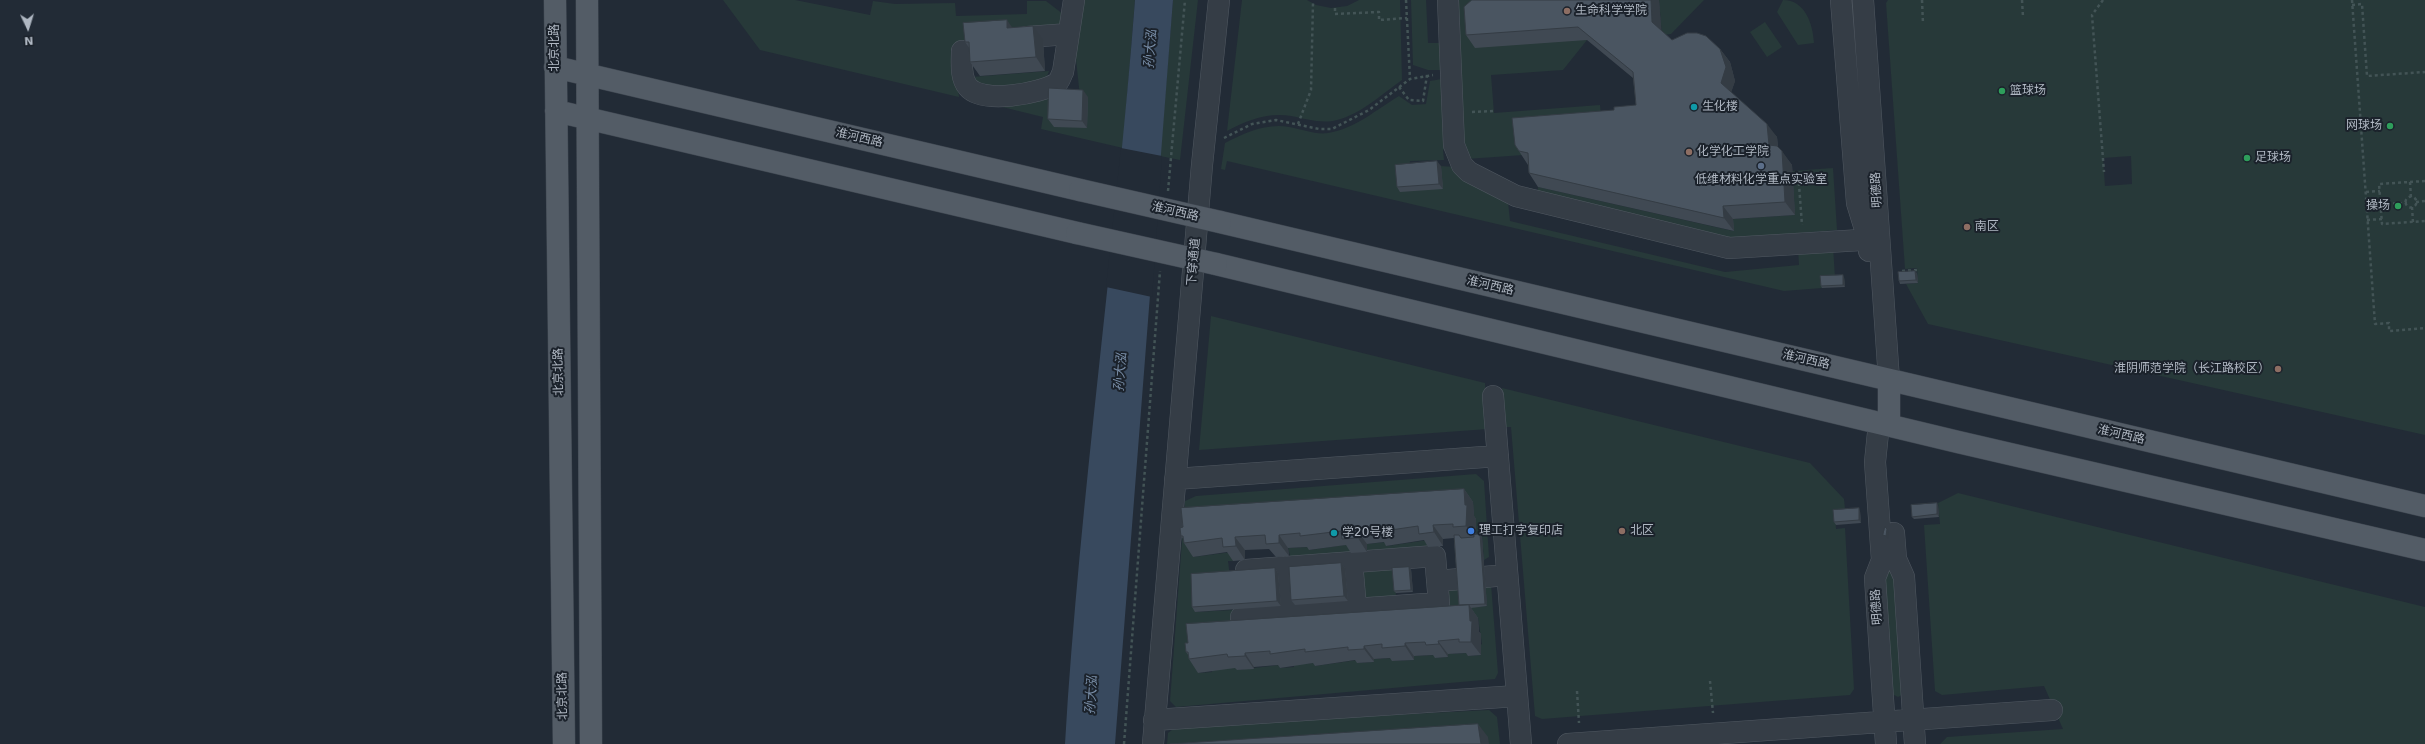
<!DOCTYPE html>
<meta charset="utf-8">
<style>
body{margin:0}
#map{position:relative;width:2425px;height:744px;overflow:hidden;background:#222b36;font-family:"DejaVu Sans",sans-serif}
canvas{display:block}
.north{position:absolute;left:8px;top:8px;width:40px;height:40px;-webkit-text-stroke:3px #1b222b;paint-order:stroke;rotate:176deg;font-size:11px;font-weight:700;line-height:16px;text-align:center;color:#b0b8c3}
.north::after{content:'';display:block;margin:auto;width:14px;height:18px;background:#b0b8c3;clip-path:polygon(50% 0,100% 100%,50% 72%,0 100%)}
</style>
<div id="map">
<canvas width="2425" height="744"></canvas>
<div class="north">N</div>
</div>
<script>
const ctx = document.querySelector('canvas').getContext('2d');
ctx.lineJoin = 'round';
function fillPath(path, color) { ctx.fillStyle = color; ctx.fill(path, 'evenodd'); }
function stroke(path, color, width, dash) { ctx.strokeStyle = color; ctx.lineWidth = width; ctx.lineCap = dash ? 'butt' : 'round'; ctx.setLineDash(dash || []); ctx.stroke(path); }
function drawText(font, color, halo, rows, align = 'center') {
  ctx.font = font + ' "DejaVu Sans","Noto Sans SC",sans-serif'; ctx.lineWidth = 4; ctx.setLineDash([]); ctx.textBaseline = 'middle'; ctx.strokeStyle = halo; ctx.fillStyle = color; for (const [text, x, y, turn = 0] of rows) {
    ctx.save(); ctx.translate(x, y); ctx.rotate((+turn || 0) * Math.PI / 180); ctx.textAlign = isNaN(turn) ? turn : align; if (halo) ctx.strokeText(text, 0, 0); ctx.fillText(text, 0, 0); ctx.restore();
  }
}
const green = new Path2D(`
 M723,0H795L870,15L873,1L895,4L955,3L956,16L1027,14V1H1046L1063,14L1059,28L972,34L954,50L959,97L760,50Z
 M1083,0H1135L1123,148L1041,129L1043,117L986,103L1048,95L1080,97L1074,40Z
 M1173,0H1198L1180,160L1160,156Z
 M1242,0H1307L1316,5L1331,8L1347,6L1359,0H1400L1402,80C1382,94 1361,114 1337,120C1322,124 1306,119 1291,116C1268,112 1247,120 1227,131Z
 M1411,0H1426L1428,43H1441V70H1428L1413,65Z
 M1454,0H1482L1587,40L1563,70L1491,75L1494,113L1600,105L1602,125L1523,155L1466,159L1461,154Z
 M1659,0H1704L1671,34L1662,35Z
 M1783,0C1805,0 1813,24 1814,43L1798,45L1777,12Z
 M1888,0H2425V435L1928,324L1906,284L1918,283L1917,268L1905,269L1886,3ZM2131,156L2132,184L2105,186L2103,158Z
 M1765,22L1782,47L1767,57L1750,32Z
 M1049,71C1043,93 998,87 981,86L971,77Z
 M1442,79L1445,149L1443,150L1444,160L1410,161L1409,169L1442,189L1441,166L1455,167L1508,202L1510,221L1725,272L1799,265L1798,249L1833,246L1835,278H1822V288L1784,291L1227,161L1225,170L1221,169L1225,143C1245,133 1266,123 1289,127C1301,129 1316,135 1328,133C1355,129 1377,109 1399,96L1412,105L1426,104L1430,81Z
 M1833,168L1837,230L1726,239L1537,195L1538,187L1733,231V219L1795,215L1792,171Z
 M1211,316L1485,383L1488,429L1199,450Z
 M1502,388L1810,463L1844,499L1845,509L1835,510L1836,529L1845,528L1854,689L1850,695L1542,719L1535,716L1511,427H1504Z
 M1476,474L1484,481L1489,557L1484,560L1482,537H1476V519H1474L1473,502L1191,522L1192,541H1190L1193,557L1232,552L1233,561H1228L1230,577L1194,579L1195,612L1233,610L1235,635L1196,637L1195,665H1198L1199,673L1212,672V669L1237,667V670L1279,665L1280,668L1294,667V664L1314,663L1315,666L1357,660L1358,663L1374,662V659L1392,658V661L1414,660V656L1435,655V658L1448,657V654L1468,653V656L1481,655L1480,645L1482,644L1478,618L1449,620L1446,588L1449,583L1459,582L1461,608L1487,606L1485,582L1491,584L1498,673L1495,679L1176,707L1170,701L1185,501L1196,496Z
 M1958,493L2425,607V744H1940L1947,737L2063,729L2044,686L1942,695L1935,691L1924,525L1940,524L1938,503Z
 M1428,540L1427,550L1291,559L1288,548L1309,547L1310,550L1351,544V553L1367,552V544L1386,542L1387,546Z
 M1360,566H1394L1396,596L1365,603Z
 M1890,570L1894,572L1902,695L1898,697L1892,694L1884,577Z
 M1489,710L1497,717L1500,744H1167L1168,733L1177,726Z`);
const water = new Path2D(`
 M1135,0H1173L1115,744H1065C1080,495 1116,248 1135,0Z`);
const pier = new Path2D(`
 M1121,148L1162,156L1152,297L1106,287Z`);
const path = new Path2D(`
 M1406,0L1410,79
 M1922,0L1923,24
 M2022,0L2023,17
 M2103,0L2092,15L2104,172
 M2352,0L2375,324L2389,323V331L2425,328
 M2352,5L2362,4L2367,76L2425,72
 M1335,8V14L1379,12V20L1407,18
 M1399,87L1409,100L1423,101L1427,75
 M1472,112L1493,111
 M1298,124L1311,90L1313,3
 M1224,138L1252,124L1276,120L1319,129H1332L1369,110L1410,79L1433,75
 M1798,171L1802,225
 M2425,181L2379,184L2382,224L2425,221
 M2410,182L2411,198
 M1168,191L1185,0
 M2366,192L2380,191
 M2405.5 202a5.5 5.5 0 1 1 11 0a5.5 5.5 0 1 1-11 0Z
 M2416,202L2425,201
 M2381,204L2407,203
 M2412,207L2413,222
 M2367,220L2382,219
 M1902,271L1917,270
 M1710,681L1713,713
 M1577,691L1579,723
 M1124,744L1160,271`);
const minor = new Path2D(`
 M1448,0L1454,145L1462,165L1469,172L1516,196L1729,248L1878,239
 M1841,0L1857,203L1868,239L1869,251
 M1863,0L1889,380
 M1027,37L1069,34
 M962,51C962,62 960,78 968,87C982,104 1040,94 1057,83C1060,81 1061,75 1063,72L1074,0
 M1493,396L1521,744
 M1879,423L1875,462L1882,560L1875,578L1886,744
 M1175,479L1498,456
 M1894,533L1896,559L1904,577L1915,744
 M1352,562L1356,609
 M1285,567L1289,614
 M1437,581L1507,575
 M1241,617L1439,603L1435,556L1246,570
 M1154,720L1517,696
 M1153,744L1202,165L1219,0
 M1568,744L2052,710`);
const major = new Path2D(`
 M555,0L564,744
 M587,0L591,744
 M555,67L1080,190
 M556,111L1077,233
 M1220,222L2425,506
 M1216,264L1958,442L2425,550
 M1889,380V425`);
const majorBridge = new Path2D(`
 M1080,190L1220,222
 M1077,233L1216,264`);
const wall = new Path2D(`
 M1659,0L1661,30L1672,40L1720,49L1730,62L1735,81L1731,92L1777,137L1778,147L1792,165L1795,215L1733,219L1734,231L1538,187L1529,173L1528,165L1515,145L1614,110L1636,105L1633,78L1587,40L1475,48L1466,35Z
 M1012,28L1043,40L1045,71L980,76L970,62V49L965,42Z
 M1088,97L1087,128L1054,127L1048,119Z
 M1441,166L1443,189L1400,192L1397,187Z
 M1917,273L1918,283L1900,284L1899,281Z
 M1844,277L1845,287L1822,288L1821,286Z
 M1464,489L1473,502L1474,516L1476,519V534H1480L1482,537L1487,606L1471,608L1478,618L1479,632L1481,634V655L1468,656L1466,653L1448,654V657L1435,658L1433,655L1414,656V660L1392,661L1390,658L1374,659V662L1357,663L1355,660L1315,666L1313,663L1280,668L1278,665L1254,667V669L1237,670L1235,668L1198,673L1189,659V656L1186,652L1459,605L1454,538L1443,539V546L1428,547L1424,540L1386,546L1384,542L1367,544V552L1351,553L1346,545L1309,550L1307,547L1288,548L1289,556L1276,557L1269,549L1245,550V560L1233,561L1227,552L1193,557L1184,543V540L1181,536Z
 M1938,505L1939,517L1914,519L1912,517Z
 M1860,511L1861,523L1836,525L1834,522Z
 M1341,563L1345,568L1348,601L1295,605L1291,600Z
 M1409,567L1411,569L1413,592L1396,593L1394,591Z
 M1275,568L1278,573L1281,606L1195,612L1192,607Z`);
const shadedWall = new Path2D(`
 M1651,0H1659L1662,35L1652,22Z
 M1007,20L1016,33L1007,28Z
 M1033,26L1043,40L1045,71L1036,57Z
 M1720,49L1730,62L1735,81L1730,96L1721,83Z
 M1083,90L1088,97L1087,128L1082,121Z
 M1767,124L1777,137L1779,158L1769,145Z
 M1782,151L1792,165L1795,215L1785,202Z
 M1437,161L1441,166L1443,189L1439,184Z
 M1723,206L1733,219L1734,231L1724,218Z
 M1915,271L1917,273L1918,283L1916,280Z
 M1843,275L1844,277L1845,287L1843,285Z
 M1464,489L1473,502L1474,516L1476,519V540L1466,526Z
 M1937,503L1938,505L1939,517L1937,514Z
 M1859,508L1860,511L1861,523L1859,520Z
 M1433,525L1443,539V546L1434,532Z
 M1887,529L1889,532L1888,539L1886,536Z
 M1357,530L1367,544V552L1358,538Z
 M1480,534L1482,537L1487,606L1485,604Z
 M1279,535L1288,548L1289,556L1279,543Z
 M1235,537L1245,550V560L1236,546Z
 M1341,563L1345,568L1348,601L1344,596Z
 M1409,567L1411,569L1413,592L1411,590Z
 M1275,568L1278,573L1281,606L1277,601Z
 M1469,605L1478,618L1479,632L1481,634V655L1471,642Z
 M1438,641L1448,654V657L1439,644Z
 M1405,643L1414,656V660L1405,646Z
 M1364,646L1374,659V662L1364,649Z
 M1245,653L1254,667V669L1245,656Z
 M1478,724L1488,737L1489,744H1481Z`);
const building = new Path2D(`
 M1472,0H1651L1652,22L1672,40L1687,33H1697L1706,36L1720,49L1726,67L1721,83L1767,124L1769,145L1777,146L1782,151L1785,202L1723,206L1724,218L1529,173L1528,153L1519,151L1515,145L1512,118L1614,110V107L1636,105L1633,72L1578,27L1466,35L1464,7Z
 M1007,20V28L1033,26L1036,57L970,62L969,42H965L963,23Z
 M1049,88L1083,90L1082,121L1048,119Z
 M1437,161L1439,184L1397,187L1395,165Z
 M1915,271L1916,280L1899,281L1898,272Z
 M1843,275V285L1821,286L1820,276Z
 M1464,489L1465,505H1467L1466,526L1453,527V524L1433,525L1434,532L1419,534L1418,526L1377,532V529L1357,530L1358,538L1342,539L1341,531L1300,536V533L1279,535V543L1266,544L1265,535L1235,537L1236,546L1223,547L1222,538L1184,543L1183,536H1181L1180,528L1183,527L1181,508Z
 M1937,503V514L1912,517L1911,505Z
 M1859,508V520L1834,522L1833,510Z
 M1885,527L1887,529L1886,536L1883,535Z
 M1480,534L1485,604L1459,605L1454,535H1459L1461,538L1474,537V535Z
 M1341,563L1344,596L1291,600L1289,567Z
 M1409,567L1411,590L1394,591L1392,568Z
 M1275,568L1277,601L1192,607L1191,574Z
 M1469,605L1470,621H1472L1471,642H1459V639L1438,641L1439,644L1426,645L1425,642L1405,643V646L1382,648V644L1364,646V649L1348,650V647L1305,652V649L1270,654V651L1245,653V656L1228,657L1227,654L1189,659L1188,652H1186L1185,643H1188L1186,624Z
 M1478,724L1481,744H1170Z`);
const markers = [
 [1567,11,4,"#8d6e63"],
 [2002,91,4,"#2e9e5b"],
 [1694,107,4,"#0f9aa8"],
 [2390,126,4,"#2e9e5b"],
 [1689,152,4,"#8d6e63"],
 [2247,158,4,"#2e9e5b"],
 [1761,166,4,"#5c6f8a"],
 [2398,206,4,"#2e9e5b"],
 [1967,227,4,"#8d6e63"],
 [2278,369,4,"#8d6e63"],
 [1471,531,4,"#3f7fe0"],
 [1622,531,4,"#8d6e63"],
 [1334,533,4,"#0f9aa8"]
];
const poiNames = [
 ["生命科学学院",1575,11],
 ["篮球场",2010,91],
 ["生化楼",1702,107],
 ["网球场",2382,126,"right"],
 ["化学化工学院",1697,152],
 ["足球场",2255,158],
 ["低维材料化学重点实验室",1761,180,"center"],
 ["操场",2390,206,"right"],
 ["南区",1975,227],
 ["淮阴师范学院（长江路校区）",2270,369,"right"],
 ["理工打字复印店",1479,531],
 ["北区",1630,531],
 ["学20号楼",1342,533]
];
const streetNames = [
 ["北京北路",555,48,-90],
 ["淮河西路",859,138,13],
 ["明德路",1877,190,-93],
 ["淮河西路",1175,212,13],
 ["下穿通道",1194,262,-85],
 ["淮河西路",1490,286,13],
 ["淮河西路",1806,360,13],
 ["北京北路",559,372,-91],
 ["淮河西路",2121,435,13],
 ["明德路",1877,607,-94],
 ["北京北路",563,696,-91]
];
const waterNames = [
 ["孙大泓",1151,49,-85],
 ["孙大泓",1121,372,-85],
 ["孙大泓",1092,695,-86]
];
fillPath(green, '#273939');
fillPath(water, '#38495e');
fillPath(pier, '#222b36');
stroke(minor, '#505861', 22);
stroke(major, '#3e4650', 23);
stroke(path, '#435456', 2.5, [3, 3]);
stroke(minor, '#353d46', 21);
stroke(major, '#535c66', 22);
stroke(majorBridge, '#3e4650', 23, []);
stroke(majorBridge, '#535c66', 22);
fillPath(wall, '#404953');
fillPath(shadedWall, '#343c44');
fillPath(building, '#4a5561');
stroke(building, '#343c44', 1);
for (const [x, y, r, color] of markers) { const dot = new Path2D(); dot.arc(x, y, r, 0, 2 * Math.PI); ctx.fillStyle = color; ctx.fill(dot); stroke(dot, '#1b222b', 1.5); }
drawText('12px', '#b0b8c3', '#1b222b', poiNames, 'left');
drawText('12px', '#b0b8c3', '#1b222b', streetNames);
drawText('italic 13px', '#7a8fa9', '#1b222b', waterNames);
</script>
